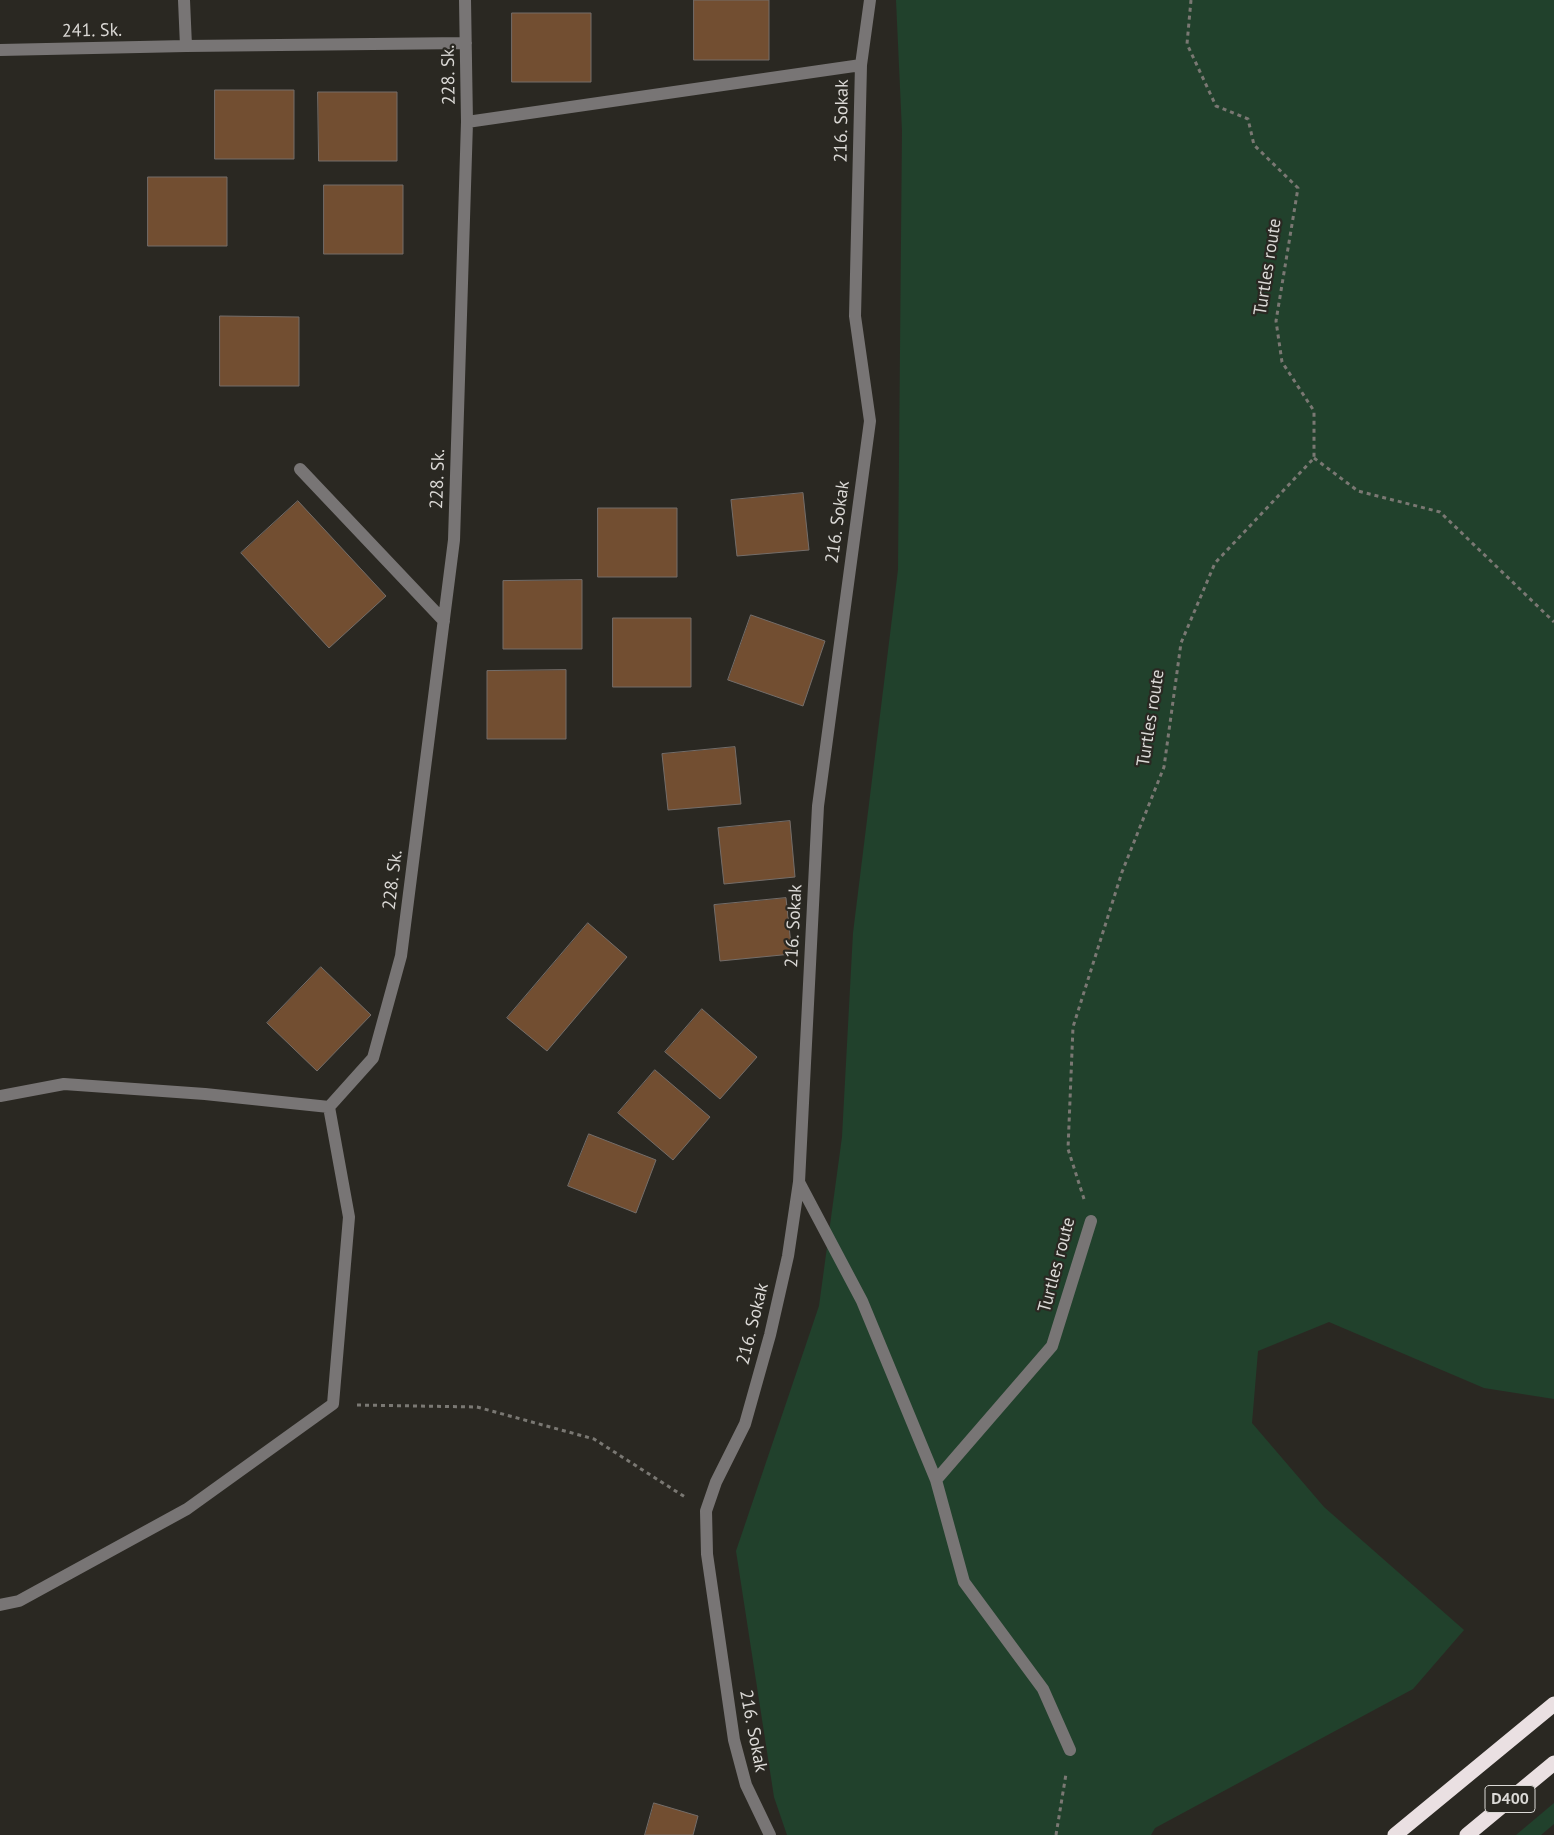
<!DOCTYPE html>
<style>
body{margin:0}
canvas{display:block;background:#2a2822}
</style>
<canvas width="1554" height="1835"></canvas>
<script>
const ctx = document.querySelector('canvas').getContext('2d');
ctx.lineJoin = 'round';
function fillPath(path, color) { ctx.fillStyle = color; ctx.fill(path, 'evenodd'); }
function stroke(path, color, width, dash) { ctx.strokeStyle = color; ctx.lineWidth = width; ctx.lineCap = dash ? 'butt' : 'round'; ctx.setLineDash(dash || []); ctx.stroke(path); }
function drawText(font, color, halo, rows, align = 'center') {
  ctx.font = font + ' "PT Sans",sans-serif'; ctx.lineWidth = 4.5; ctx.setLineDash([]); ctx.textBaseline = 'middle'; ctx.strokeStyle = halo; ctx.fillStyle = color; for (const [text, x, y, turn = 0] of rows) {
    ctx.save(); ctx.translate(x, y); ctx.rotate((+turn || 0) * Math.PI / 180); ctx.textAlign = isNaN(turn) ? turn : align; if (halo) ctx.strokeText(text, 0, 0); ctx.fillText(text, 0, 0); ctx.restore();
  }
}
const green = new Path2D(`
 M896,0H1554V1399L1484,1388L1329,1322L1258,1351L1252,1423L1324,1507L1464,1630L1413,1689L1155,1828L1151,1835H787L774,1797L736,1551L819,1306L842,1137L853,933L898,570L902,131Z
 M1554,1803V1824L1541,1835H1516Z`);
const building = new Path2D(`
 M694,0H769V60H694Z
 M512,13H591V82H512Z
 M215,90H294V159H215Z
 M318,92H397V161H319Z
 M148,177H227V246H148Z
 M324,185H403V254H324Z
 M220,316L299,317V386H220Z
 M803,493L809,550L737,556L731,500Z
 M298,501L386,596L329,648L241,553Z
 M598,508H677V577H598Z
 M582,580V649H503V581Z
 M751,615L825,641L803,706L728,680Z
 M613,618H691V687H613Z
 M566,670V739H487V671Z
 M735,747L741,804L668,810L662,754Z
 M790,821L795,877L724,884L718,828Z
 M786,898L792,954L720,961L714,905Z
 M588,923L627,957L547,1051L507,1018Z
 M321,967L371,1015L317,1071L267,1023Z
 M702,1009L757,1057L720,1099L665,1052Z
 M655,1070L710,1117L673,1160L618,1113Z
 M589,1134L656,1160L636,1213L568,1186Z
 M654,1803L698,1816L693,1835H645Z`);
const path = new Path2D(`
 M1314,458L1358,491L1440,512L1554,622
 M1084,1199L1068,1149L1073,1027L1122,872L1164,767L1181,643L1215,563L1314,458V411L1282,362L1276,321L1298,188L1254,145L1248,119L1216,106L1187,44L1191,0
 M357,1405L477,1407L594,1439L685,1497
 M1056,1835L1066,1774`);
const minor = new Path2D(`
 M184,0L186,46
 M0,50L186,46L466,43
 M467,122L861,65
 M300,469L444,621
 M0,1096L64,1084L205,1094L329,1107
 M799,1182L862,1301L936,1480L964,1582L1043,1689L1070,1750
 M936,1480L1052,1346L1091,1221
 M0,1605L19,1601L187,1509L333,1404L349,1217L329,1107L373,1058L401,956L454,540L467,122L465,0
 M770,1835L746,1785L734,1740L707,1554L706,1511L716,1482L745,1424L770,1335L788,1256L799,1182L818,806L870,421L855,316L861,65L870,0`);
const highway = new Path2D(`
 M1395,1835L1554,1704
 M1467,1835L1554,1763`);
const shields = [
 [1510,1799,50]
];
const shieldNames = [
 ["D400",1510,1799]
];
const streetNames = [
 ["241. Sk.",92,31,-1],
 ["228. Sk.",449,75,-91],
 ["216. Sokak",842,121,-89],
 ["Turtles route",1268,267,-81],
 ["228. Sk.",438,479,-88],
 ["216. Sokak",838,522,-82],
 ["Turtles route",1151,718,-81],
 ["228. Sk.",393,880,-83],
 ["216. Sokak",794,926,-87],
 ["Turtles route",1057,1265,-75],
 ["216. Sokak",753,1324,-76],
 ["216. Sokak",753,1731,79]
];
fillPath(green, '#21412c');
fillPath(building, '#724e31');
stroke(building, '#746d69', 1);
stroke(path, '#7a7873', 3, [4, 4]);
stroke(minor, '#787575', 12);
stroke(highway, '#eae0e2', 15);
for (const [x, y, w] of shields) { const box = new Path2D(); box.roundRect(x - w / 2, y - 13.5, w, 27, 4); ctx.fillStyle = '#2a2822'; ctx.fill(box); stroke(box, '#dbd9d6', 1); }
drawText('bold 16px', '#dbd9d6', null, shieldNames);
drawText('18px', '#dbd9d6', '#2a2822', streetNames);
</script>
